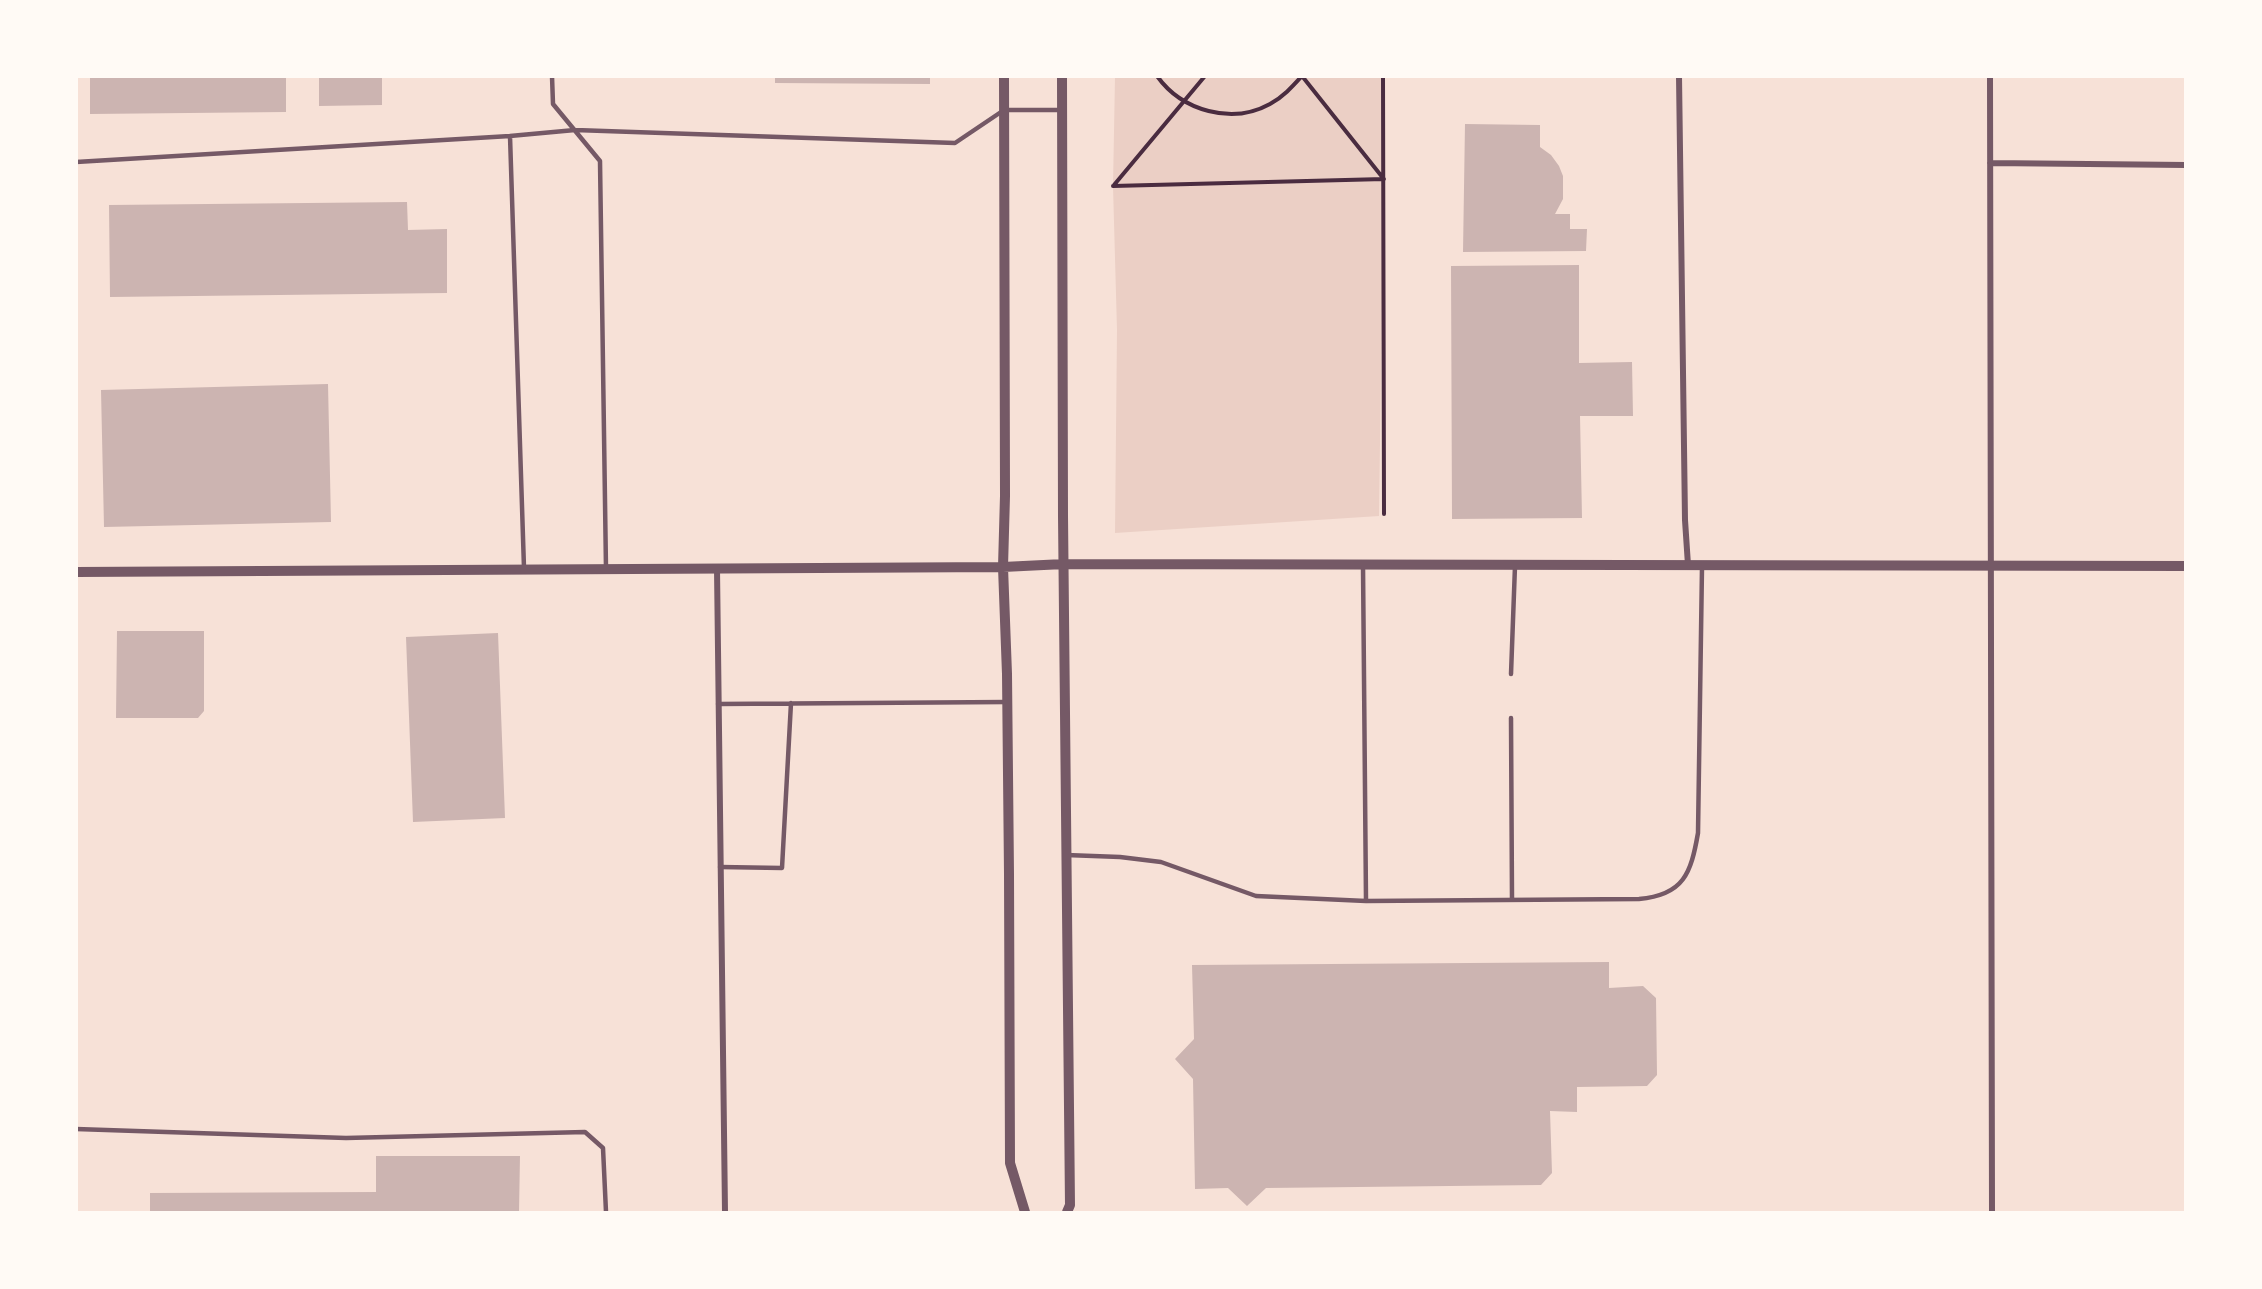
<!DOCTYPE html>
<style>
body{margin:0}
#map{position:relative;width:2262px;height:1289px;overflow:hidden;background:#f7e1d7;font-family:"Space Grotesk",sans-serif}
canvas{display:block}
.frame{position:absolute;inset:0;border:78px solid #fffaf5;pointer-events:none}
</style>
<div id="map">
<canvas width="2262" height="1289"></canvas>
<div class="frame"></div>
</div>
<script>
const ctx = document.querySelector('canvas').getContext('2d');
ctx.lineJoin = 'round';
function fillPath(path, color) { ctx.fillStyle = color; ctx.fill(path, 'evenodd'); }
function stroke(path, color, width, dash) { ctx.strokeStyle = color; ctx.lineWidth = width; ctx.lineCap = dash ? 'butt' : 'round'; ctx.setLineDash(dash || []); ctx.stroke(path); }
const green = new Path2D(`
 M1115,77H1385L1379,516L1115,533L1117,330L1113,186Z`);
const building = new Path2D(`
 M90,76H286V112L90,114Z
 M319,76H382V105L319,106Z
 M775,76H930V84L775,83Z
 M1465,124L1540,125V147L1551,155L1559,166L1563,176V199L1555,214H1570V229H1587L1586,251L1463,252Z
 M407,202L408,230L447,229V293L110,297L109,205Z
 M1579,265V363L1632,362L1633,416H1580L1582,518L1452,519L1451,266Z
 M328,384L331,522L104,527L101,390Z
 M117,631H204V711L198,718H116Z
 M498,633L505,818L413,822L406,637Z
 M1609,962V988L1643,986L1656,998L1657,1075L1647,1086L1577,1087V1112L1550,1111L1552,1173L1541,1185L1266,1188L1247,1206L1228,1188L1195,1189L1193,1079L1175,1059L1194,1039L1192,965Z
 M376,1156H520L519,1212H150V1193L376,1192Z`);
const path = new Path2D(`
 M1157,76C1182,111 1232,125 1270,104C1283,97 1292,87 1302,76
 M1302,76L1383,178
 M1383,76L1384,514
 M1114,185L1205,76
 M1113,186L1384,179`);
const service = new Path2D(`
 M552,76L553,104L600,161L606,569
 M510,136L575,130L955,143L1004,110H1062
 M76,162L510,136L524,568
 M1363,565L1366,901
 M1511,674L1515,566
 M718,704L1007,702
 M1511,718L1512,900
 M1066,855L1120,857L1161,862L1256,896L1366,901L1639,899C1684,895 1691,873 1698,833L1702,567
 M720,867L782,868L791,703
 M76,1129L346,1138L585,1132L603,1148L606,1212`);
const minor = new Path2D(`
 M1679,76L1685,520L1688,565
 M1990,76L1992,1212
 M1990,163L2186,165
 M717,569L725,1212`);
const tertiary = new Path2D(`
 M1004,76L1005,496L1003,567L1007,674L1009,874L1010,1163L1025,1212
 M1062,76L1063,516L1070,1205L1067,1212
 M76,572L1003,567L1064,564L2186,566`);
fillPath(green, '#ebcfc5');
fillPath(building, '#ccb4b1');
stroke(path, '#4a2c40', 4);
stroke(service, '#755966', 4.5);
stroke(minor, '#755966', 6);
stroke(tertiary, '#755966', 10);
</script>
